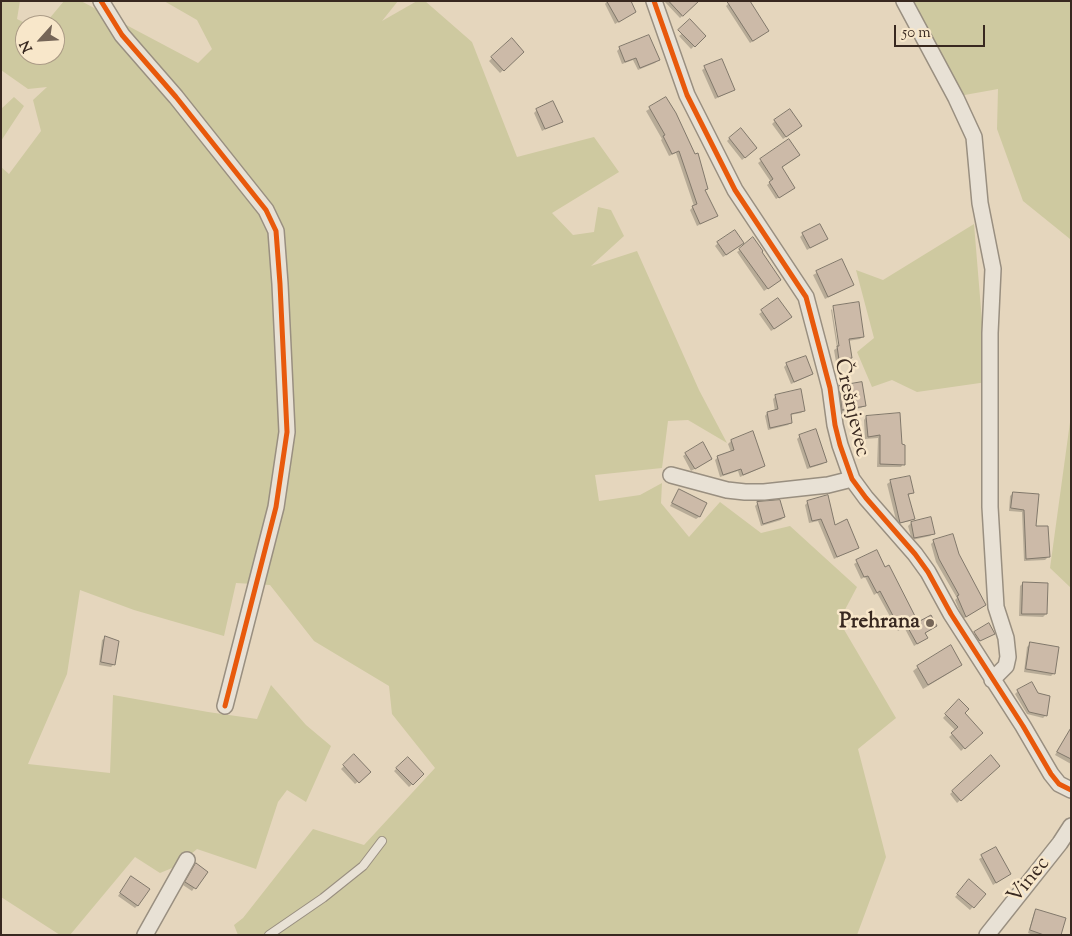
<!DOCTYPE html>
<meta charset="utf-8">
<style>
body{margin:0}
#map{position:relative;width:1072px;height:936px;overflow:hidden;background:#e5d6bd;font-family:"Sorts Mill Goudy",serif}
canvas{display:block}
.frame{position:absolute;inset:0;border:2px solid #382820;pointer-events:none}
.north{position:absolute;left:15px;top:15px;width:50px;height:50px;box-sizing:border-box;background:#f8e7ca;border:1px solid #ab9b86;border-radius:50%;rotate:244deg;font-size:14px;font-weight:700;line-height:20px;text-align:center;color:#382820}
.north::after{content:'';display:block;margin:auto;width:18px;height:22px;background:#756557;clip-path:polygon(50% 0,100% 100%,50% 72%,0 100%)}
.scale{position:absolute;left:894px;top:25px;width:91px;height:22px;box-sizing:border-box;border:2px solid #382820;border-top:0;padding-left:6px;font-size:15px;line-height:18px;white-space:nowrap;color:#382820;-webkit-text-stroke:4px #f8e7ca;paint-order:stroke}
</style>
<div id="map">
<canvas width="1072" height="936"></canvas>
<div class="frame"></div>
<div class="north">N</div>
<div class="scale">50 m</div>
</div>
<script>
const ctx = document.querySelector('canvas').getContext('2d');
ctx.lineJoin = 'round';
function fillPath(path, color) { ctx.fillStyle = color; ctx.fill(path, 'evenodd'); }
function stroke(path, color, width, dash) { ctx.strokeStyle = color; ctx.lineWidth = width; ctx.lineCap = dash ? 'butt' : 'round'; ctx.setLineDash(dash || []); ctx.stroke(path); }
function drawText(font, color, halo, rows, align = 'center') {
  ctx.font = font + ' "Sorts Mill Goudy",serif'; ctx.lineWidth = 5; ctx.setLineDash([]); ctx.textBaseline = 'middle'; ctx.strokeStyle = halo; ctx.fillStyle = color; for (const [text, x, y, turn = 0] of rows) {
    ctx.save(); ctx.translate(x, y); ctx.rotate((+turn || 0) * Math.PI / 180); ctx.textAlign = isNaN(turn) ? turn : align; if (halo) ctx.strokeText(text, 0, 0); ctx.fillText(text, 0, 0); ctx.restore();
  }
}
const green = new Path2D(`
 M1,1H20L17,19L29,25H25V55H55V25H44L64,1H81L198,63L212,49L197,20L164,1H398L382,21L417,1H425L472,42L517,157L594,137L619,172L552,213L573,235L594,232L598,207L611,210L624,236L591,266L637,251L699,390L727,443L688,420L668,421L662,468L595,475L599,501L640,495L662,483L661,503L689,537L720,502L761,533L790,526L857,587L839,621L896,718L858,749L886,857L857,935H238L234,925L243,918L313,829L364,845L435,768L392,714L389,686L314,641L270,585L236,583L224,636L134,610L80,590L67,674L28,764L110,773L113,695L208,712L257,719L271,685L306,725L331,746L306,802L287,790L278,802L256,869L197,849L177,866L160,873L135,857L70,935H60L1,897V167L9,174L41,131L33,100L47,87L28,89L1,70Z
 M910,1H1071V256L1070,239L1023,201L997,129L998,89L959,96Z
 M14,97L24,106L1,141V109Z
 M974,224L987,382L917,392L892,380L872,387L857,352L874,338L856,270L883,280Z
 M1071,415V588L1050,568Z`);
const shadow = new Path2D(`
 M607,1L635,12L615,24L605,4Z
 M666,1H698L680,18L665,2Z
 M729,3L764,34L750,43L726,6Z
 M694,25L705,36L691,49L679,36Z
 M648,36L658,60L655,63L638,70L633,60L622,64L617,51L620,48Z
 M512,40L523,52L500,73L489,61Z
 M705,68L734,90L715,99L702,70Z
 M666,99L694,155L707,188L705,191L716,216L697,226L690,210L694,206L676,153L669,156L661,140L662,139L646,111Z
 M537,110L561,121L542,131L534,113Z
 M775,121L798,129L783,139L772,124Z
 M730,138L753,151L742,160L727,141Z
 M789,140L796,158L781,168L791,190L776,199L767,185L771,182L758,163Z
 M803,234L826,239L807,250L800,237Z
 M718,243L740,246L723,257L715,246Z
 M740,250L760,252L776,283L764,291L737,252Z
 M841,260L853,285L825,299L813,275Z
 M778,300L788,320L771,331L759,314Z
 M858,304L863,336L860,339L848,341L851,357L848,360L836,362L834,350L837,348L831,310L832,309L839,352L842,351L834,308H833Z
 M787,364L812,374L809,376L791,384L784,367Z
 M840,387L864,406L861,408L840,412L837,390Z
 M776,396L804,410L801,413L790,415L791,422L788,425L768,430L765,416L767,413L775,411L773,399Z
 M866,417L903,464L901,467H877L878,438L865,439L864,420Z
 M752,433L763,466L761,468L740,477L738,471L720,477L715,460L718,457L731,452L728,444L731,441Z
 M800,436L825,461L823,464L807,469L797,439Z
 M686,454L708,461L691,471L683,456Z
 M909,477L912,493L907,496L913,518L910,521L897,524L887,484L890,482Z
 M679,490L699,517L696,519L670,506Z
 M1013,493L1037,495L1034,527L1048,557L1045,560L1024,561L1022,512L1009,511L1010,496Z
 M808,502L834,526L858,547L834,559L818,521L809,523L805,505Z
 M758,503L784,517L781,520L761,526L755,506Z
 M911,523L933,533L930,536L912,540L908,526Z
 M934,541L958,554L982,607L963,619L955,600L957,598L936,562L931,544Z
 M876,551L918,624L936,626L924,634V640L914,646L904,627L898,631L877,593L874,595L865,577L861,579L854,564Z
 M1023,583L1046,614L1043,617L1019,616L1020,586Z
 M989,624L993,634L976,643L972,636Z
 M105,638L114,664L111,667L99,665L102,640Z
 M1030,644L1054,673L1051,676L1024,672L1027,647Z
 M961,664L956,669L923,689L913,671L918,667Z
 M1018,691L1046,715L1043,718L1027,714L1015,694Z
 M959,701L964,713L981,732L961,751L949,737L956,731L943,718Z
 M1071,728V764L1055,755Z
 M354,756L369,772L355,784L341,769Z
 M991,757L999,766L957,803L950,794Z
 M408,758L423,774L409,787L394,771Z
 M996,849L1010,874L993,885L979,859Z
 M196,865L206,872L192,891L183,885Z
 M128,881L138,905L135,908L118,896Z
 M967,884L984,894L970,910L955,897Z
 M1037,910L1059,935H1033L1028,933L1034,913Z`);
const building = new Path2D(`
 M607,1H631L636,12L619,22Z
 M669,1H699L683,16Z
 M727,1H750L769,31L753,41Z
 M690,19L706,36L695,47L678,30Z
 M649,35L660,60L640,68L636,58L625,62L619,47Z
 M512,38L524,52L504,71L491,57Z
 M722,59L735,90L718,97L704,66Z
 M666,97L676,113L695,154L698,153L708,189L705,190L718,216L700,224L692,206L697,204L679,151L672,154L663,136L665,135L649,107Z
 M553,101L563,122L545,129L536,109Z
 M790,109L802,126L786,137L774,120Z
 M741,128L757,148L745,158L729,138Z
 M789,139L800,155L782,167L795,188L779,198L769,182L773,179L760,159Z
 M820,224L828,239L810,248L802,233Z
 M735,230L744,243L726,255L717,242Z
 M753,237L763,251L762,252L781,280L768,289L739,249Z
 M842,259L854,285L828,297L816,271Z
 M778,298L792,317L774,329L761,310Z
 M859,302L864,337L849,339L852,358L839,360L837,346H839L833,306Z
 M806,356L813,374L794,382L786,363Z
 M862,382L866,406L842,410L839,386Z
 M801,389L805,411L791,414L792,423L770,428L767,412L778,409L775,395Z
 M900,413L902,444L905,445V465L880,464V435L868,437L866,416Z
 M816,429L827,462L810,467L799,435Z
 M753,431L765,466L743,475L741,469L723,475L717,456L734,450L731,440Z
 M703,442L712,459L695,469L685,453Z
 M910,476L914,493L908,494L915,519L900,523L890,480Z
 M679,489L707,503L700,517L672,503Z
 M1013,492L1039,494L1036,526H1048L1050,557L1026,559L1024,510L1011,508Z
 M828,495L835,525L847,519L859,548L837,557L821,519L812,521L807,501Z
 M780,500L785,517L763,524L757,502Z
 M931,517L935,534L914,538L911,522Z
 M953,534L959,554L986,605L966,617L957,596L959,595L939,559L933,540Z
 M877,550L885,567L889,565L918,622L931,615L937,626L925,633L928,638L917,644L907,626L900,629L880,591L877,593L868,576L864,577L856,560Z
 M1023,582L1048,583L1047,614H1022Z
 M989,623L995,634L980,641L974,632Z
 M105,636L119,641L115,665L101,662Z
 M1030,642L1059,647L1055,674L1026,669Z
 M951,645L962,665L928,685L917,666Z
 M1032,682L1038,693L1050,696L1047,716L1029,712L1017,690Z
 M959,699L969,709L965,713L983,733L965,749L951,733L958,727L945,714Z
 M1071,728V759L1057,752Z
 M354,754L371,772L359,783L343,765Z
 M991,755L1000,766L961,801L952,791Z
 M408,757L424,774L413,785L396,768Z
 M996,847L1011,874L996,883L981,855Z
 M196,863L208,872L196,889L185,882Z
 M131,876L150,889L138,906L120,893Z
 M969,879L986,894L974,908L957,894Z
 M1036,909L1066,918L1061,935H1044L1030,930Z`);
const service = new Path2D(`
 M269,935L323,898L363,866L382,841`);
const minor = new Path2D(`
 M101,1L122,35L176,97L266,210L276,231L280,284L287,432L276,507L225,706
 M654,1L687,95L735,190L806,297L830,388L835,425L840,445L852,479L866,498L915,554L928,572L951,614L1023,726L1051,774L1059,784L1071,790
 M904,1L956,98L974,137L980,203L993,269L990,333V507L996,607L1006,638L1008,657L1006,666L992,680
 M671,475L727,490L745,492H764L828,485L852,479
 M145,935L187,860
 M987,935L1060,843L1071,826`);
const cycleway = new Path2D(`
 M101,1L122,35L176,97L266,210L276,231L280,284L287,432L276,507L225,706
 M654,1L687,95L735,190L806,297L830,388L835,425L840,445L852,479L866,498L915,554L928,572L951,614L1023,726L1051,774L1059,784L1071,790`);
const markers = [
 [930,623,5,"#756557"]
];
const streetNames = [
 ["Črešnjevec",850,408,77],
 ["Vinec",1030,881,-51]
];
const poiNames = [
 ["Prehrana",920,623]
];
fillPath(green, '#cec9a0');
fillPath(shadow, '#0003');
fillPath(building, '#ccbaa8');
stroke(building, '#81786b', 1);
stroke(service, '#998f80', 10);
stroke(minor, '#998f80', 18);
stroke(service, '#e8e1d5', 8);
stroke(minor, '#e8e1d5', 15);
stroke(cycleway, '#e8590c', 5);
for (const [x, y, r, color] of markers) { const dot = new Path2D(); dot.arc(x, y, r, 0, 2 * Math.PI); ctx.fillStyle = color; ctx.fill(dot); stroke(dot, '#f8e7ca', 2); }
drawText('21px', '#382820', '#f8e7ca', streetNames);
drawText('bold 21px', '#382820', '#f8e7ca', poiNames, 'right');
</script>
